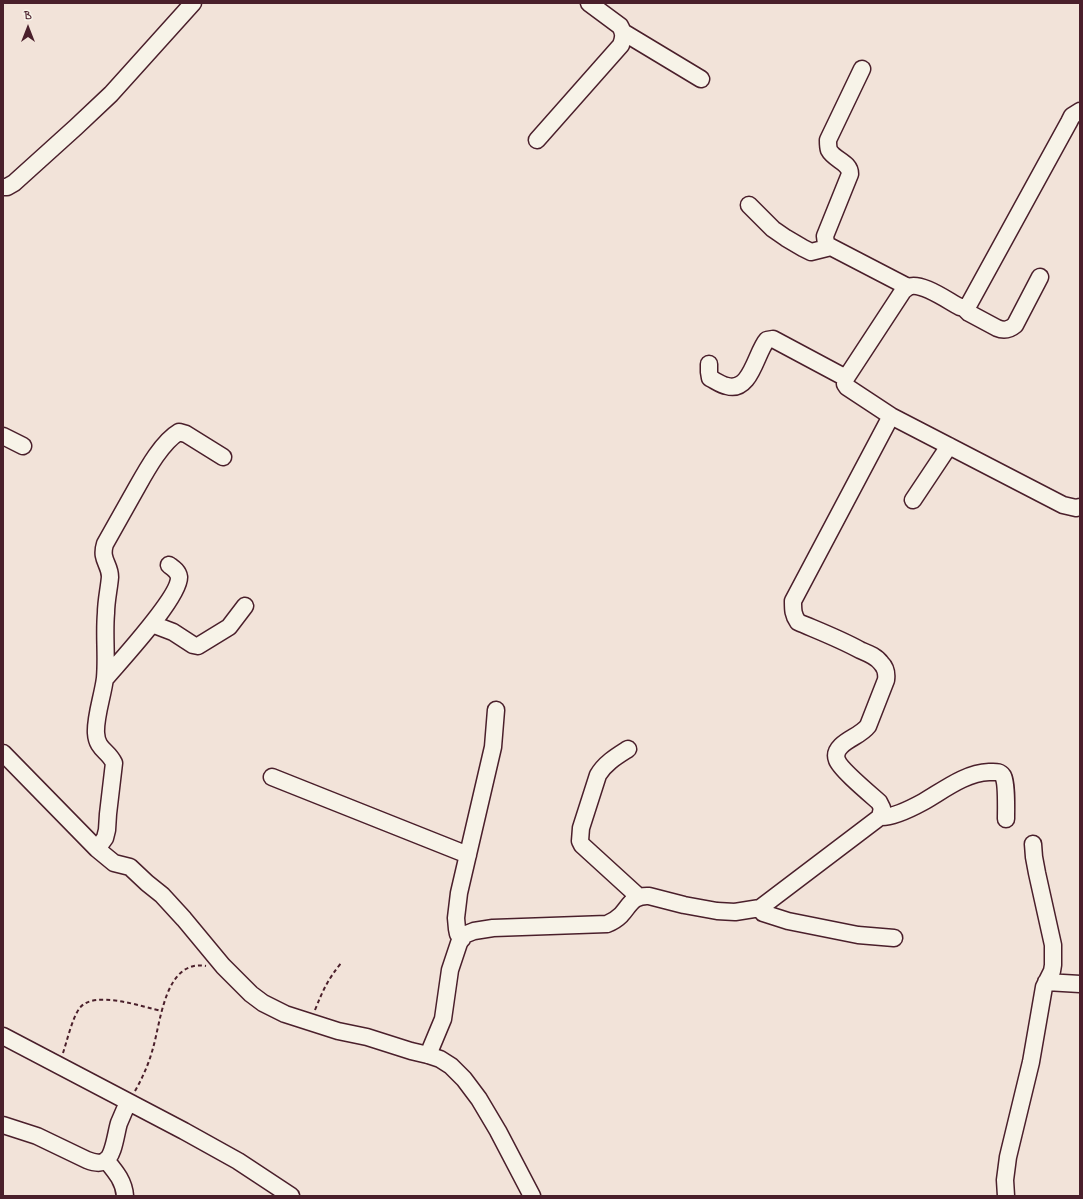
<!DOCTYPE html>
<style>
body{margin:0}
#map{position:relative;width:1083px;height:1199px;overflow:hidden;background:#f2e3d9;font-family:"Indie Flower",sans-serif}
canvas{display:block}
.frame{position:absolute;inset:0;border:4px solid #4a1f2b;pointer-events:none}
.north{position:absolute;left:8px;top:8px;width:40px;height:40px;-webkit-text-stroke:3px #f7f3e8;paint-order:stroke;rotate:0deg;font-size:11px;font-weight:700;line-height:16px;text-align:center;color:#4a1f2b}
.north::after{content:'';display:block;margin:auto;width:14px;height:18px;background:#4a1f2b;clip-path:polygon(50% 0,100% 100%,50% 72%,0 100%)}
</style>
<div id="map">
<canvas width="1083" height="1199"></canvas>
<div class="frame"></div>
<div class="north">B</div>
</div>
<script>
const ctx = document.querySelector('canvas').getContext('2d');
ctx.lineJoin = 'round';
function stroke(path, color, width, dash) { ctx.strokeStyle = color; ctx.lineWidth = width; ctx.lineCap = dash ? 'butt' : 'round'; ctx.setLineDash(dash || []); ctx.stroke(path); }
const path = new Path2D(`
 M315,1010C323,990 328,979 342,962
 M63,1053C67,1041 72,1019 79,1009C92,989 143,1007 162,1011
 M135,1091C143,1077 149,1063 153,1048C161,1021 165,959 206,966`);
const minor = new Path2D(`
 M623,32L701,79
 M862,69L828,140C828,144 828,147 829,150C834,160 850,162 850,174L825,236L826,244L831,247L908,287
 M1080,111L1072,116L1069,122L968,306L964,308L960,307C948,301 921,281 908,287C907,288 904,290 903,291L846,378L845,384L847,387L891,416L1063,505L1076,508L1080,507
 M537,140L621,45C624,37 624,33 620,26L589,3
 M3,187H7L14,183L76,127L111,94L193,3
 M749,205L773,229L786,238L803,248L811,252L831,247
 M964,308L969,313L997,328C1004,331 1009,330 1015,325L1040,277
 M709,364V372L710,378C716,381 721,385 727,386C751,393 756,352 767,340L773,339L846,378
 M3,436L23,446
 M913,500L949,446
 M152,624L173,632L193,645L198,646L229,627L245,606
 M105,679C120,661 180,597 179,577C178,571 173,568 169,565
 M628,749C617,756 605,763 598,775L581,828L580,841L582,845L639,897
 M3,753L97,849L114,863L130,867L147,883L162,895L184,919L223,966L251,994L263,1003L285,1014L338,1031L367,1037L411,1051L428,1055L440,1059L451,1066L464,1079L479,1099L498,1131L532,1196
 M272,777L468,855
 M880,817C893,818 912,808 923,802C944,790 965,773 989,772C995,772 1000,771 1003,776C1007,783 1006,809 1006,819
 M97,849L105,838L107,830L108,814L114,763C108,750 97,750 96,733C95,717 103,695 105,678C107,656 104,635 106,613C106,601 109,589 110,577C110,564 100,560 105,544C114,528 123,512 132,496C143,477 160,443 179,432L186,434L223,457
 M760,908L763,913L788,921L858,935L894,938
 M462,939L458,934L457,929L456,918L459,893L493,747L496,710
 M1046,982L1080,984
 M3,1036L184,1131L238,1161L291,1196
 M428,1055L443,1019L450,970L459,943L464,935L474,931L493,928L607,924C612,922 617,919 621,915C630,905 633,895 649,896L684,905L717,911L735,912L760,908L880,817L882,808L879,802C870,794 840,769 837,760C835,755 837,750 841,746C849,738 861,735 868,726L886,680C887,673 886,668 881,663C876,656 867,653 860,650C840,639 819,631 798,622C793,615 793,610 793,601L891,416
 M3,1125L37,1136L87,1160C92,1162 100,1164 105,1161C114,1156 116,1132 119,1123C122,1116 125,1109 128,1102
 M106,1160C115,1171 124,1181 125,1196
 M1006,1196L1005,1180L1008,1157L1031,1062L1044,987L1052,971L1053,965V945L1037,873L1034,857L1033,844`);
stroke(minor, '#4a1f2b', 19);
stroke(path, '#4a1f2b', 2, [4, 3]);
stroke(minor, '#f7f3e8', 16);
</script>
